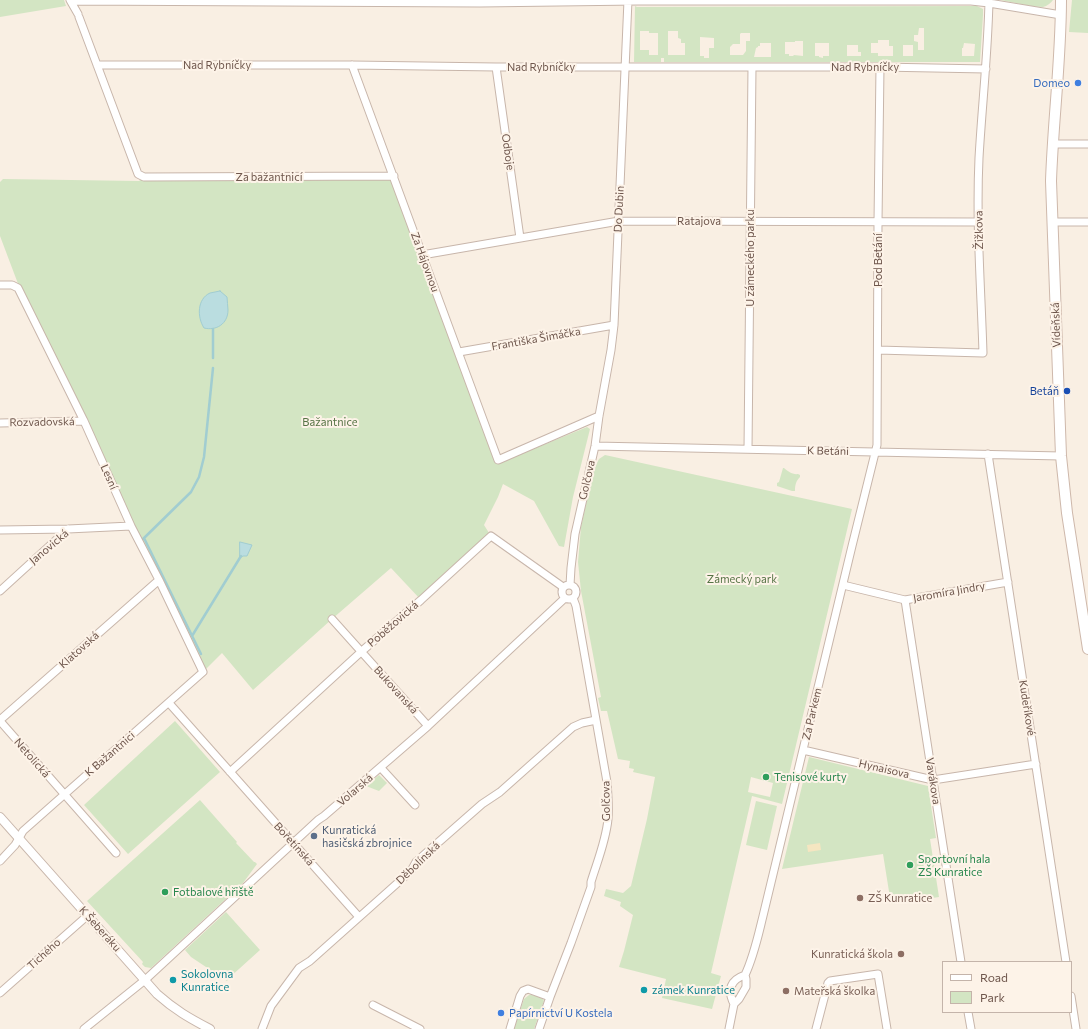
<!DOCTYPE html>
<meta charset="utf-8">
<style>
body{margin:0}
#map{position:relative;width:1088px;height:1029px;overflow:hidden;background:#f9efe3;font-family:Commissioner,sans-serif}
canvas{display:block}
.legend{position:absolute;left:942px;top:961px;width:130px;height:52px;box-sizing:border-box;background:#fdf3e8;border:1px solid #c4b4aa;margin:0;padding:5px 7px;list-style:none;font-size:12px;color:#6e564c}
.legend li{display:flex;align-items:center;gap:8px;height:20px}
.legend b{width:20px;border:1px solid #c4b4aa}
</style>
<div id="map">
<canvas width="1088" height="1029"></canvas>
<ul class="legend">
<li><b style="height:5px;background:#fff"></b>Road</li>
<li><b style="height:11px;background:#d3e5c3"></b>Park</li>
</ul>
</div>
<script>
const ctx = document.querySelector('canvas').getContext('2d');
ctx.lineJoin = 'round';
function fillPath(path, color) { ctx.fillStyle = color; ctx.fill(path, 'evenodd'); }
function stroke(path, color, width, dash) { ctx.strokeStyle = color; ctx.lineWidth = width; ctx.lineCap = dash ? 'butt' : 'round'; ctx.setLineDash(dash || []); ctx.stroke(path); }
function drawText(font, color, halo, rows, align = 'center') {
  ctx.font = font + ' Commissioner,sans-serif'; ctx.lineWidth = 4; ctx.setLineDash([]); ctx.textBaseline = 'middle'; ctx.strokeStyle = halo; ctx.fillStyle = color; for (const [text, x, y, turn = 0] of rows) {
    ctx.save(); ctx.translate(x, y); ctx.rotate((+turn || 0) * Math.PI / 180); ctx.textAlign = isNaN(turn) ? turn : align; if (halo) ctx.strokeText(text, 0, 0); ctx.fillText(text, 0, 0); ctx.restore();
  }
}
const green = new Path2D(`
 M0,0H64L66,6L0,17Z
 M1001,0H1053C1051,3 1047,6 1043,7C1031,7 1012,2 1001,0Z
 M1072,0H1088V33L1069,32Z
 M635,6L637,7L977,6L983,9V15L980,62H664V58H661V62H634ZM919,28H924V50H918V42L914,41V35H918ZM640,31H649V33H658V55H649V50H640ZM668,31H678V38L681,39V43H685V55H668ZM741,33H750V41H746V51L743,55H730V47L733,44H740V34ZM700,37L714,38V48H709V58H704V56H700ZM878,40H889V46H893V56H878V53H871V43H878ZM795,41H803V56L794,55L793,56H789V54H785V42H795ZM760,43H771V57H754L756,48L758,47V46H760ZM815,43H829V56H823V58L819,57V56H815ZM964,43L975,44L974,56H962V48H963ZM847,45H858V52H861V56H847ZM903,45H913V56H903Z
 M394,176L499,463L587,427L590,429L573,497L564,547L559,546L534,501L503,484L498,497L484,525L491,536L421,600L391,568L332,619L253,690L222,653L203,672L131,526L125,503L89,427L20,289L0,236V182L3,179L139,181L144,177Z
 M605,455L852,509L782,804L752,796L711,973L721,976L712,1009L662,998L666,979L619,967L624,951L633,915L620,906L621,902L604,896L606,889L623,893L631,886L647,819L655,777L633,772L634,769L629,768L630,761L618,759L607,711H601L598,698L601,697L581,591L578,562L581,527L590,485L596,465L599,459ZM751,777L773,783L770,797L748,792Z
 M783,468H784C787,471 793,475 798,474L800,475V477C796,481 795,485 795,491H792L777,486V483L779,482Z
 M175,721L220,772L128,854L84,805Z
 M809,757L928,786L936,838L930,839L939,897L891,904L883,854L782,869Z
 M379,775L387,783L379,791L366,786Z
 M200,800L237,842L236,843L254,862H255L257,864L243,883L151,968L145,967L142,964L143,962L87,901Z
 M756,801L777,806L767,850L746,845Z
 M226,912L260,950L229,978L227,981L191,957L185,950Z
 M529,995C534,995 542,996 544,1001L534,1029H514L524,999Z`);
const sand = new Path2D(`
 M820,843L821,850L808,852L807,845Z`);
const water = new Path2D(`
 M220,291L227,297C227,301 228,306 228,310C228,324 216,331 204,328C197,317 197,299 210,293C213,292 217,292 220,291Z
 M240,542L252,545L247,556H243L240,558Z`);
const stream = new Path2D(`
 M213,329V358
 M144,538L201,654
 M141,541L191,492L199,477L204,457L213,368
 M192,636L241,556`);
const minor = new Path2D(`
 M70,0L78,14
 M71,1L480,3L638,1H971L989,3L1061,15
 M79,17L138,174L144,177L394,176
 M97,65H352L496,67H880L986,69
 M352,65L498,460L599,416
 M496,67L520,238
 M1052,144H1088
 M1052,222H1088
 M422,255L619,221L978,222
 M0,285H12L18,288L84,421L131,526L159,580L203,672L23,831L15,845L0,861
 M878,350L983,353C981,288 976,223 979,158C982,105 988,53 989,0
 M459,352L614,325
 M0,423L84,421
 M595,446L1061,456
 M748,449L752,67
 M988,454L1066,962
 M0,530L68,529L131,526
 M562 592a7 7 0 1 1 14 0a7 7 0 1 1-14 0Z
 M570,585L571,568L575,534L595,446L599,416L611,350L614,325L628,0
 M843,585L905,600L1008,582
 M0,591L68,529
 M905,600L961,962
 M332,619L428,726
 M169,703L359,917
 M0,720L159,580
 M0,721L116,853
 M803,750L933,780L1036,764
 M381,768L415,805
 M230,772L362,651L421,600L491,536L563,587
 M0,993L87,916
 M1071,996L1076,1029
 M734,1004C727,990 730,980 745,975
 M373,1005L420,1029
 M968,1012L971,1029
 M84,1029L145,980L318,820L324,816L428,726L565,598
 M262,1029L271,1006L299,968L310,961L411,871L416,862L482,804L500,792L573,727L582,723L596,720
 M510,1029L520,996L523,991L528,989L550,997
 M539,1029L550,997L571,943L591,887V882C597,862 606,841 608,819C609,807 608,794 607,782L576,606L573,598
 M729,1029L734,1004L739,999L746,987V979L745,975C754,956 758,936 763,916L852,546L877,445L878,222L880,67
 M816,1029L828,983L830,981L878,974L887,1029`);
const tertiary = new Path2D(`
 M0,817L157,994C175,1010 189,1018 210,1029`);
const secondary = new Path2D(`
 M1061,0C1061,60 1053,121 1051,181L1061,456L1067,513L1088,649`);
const markers = [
 [1078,83,4,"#3f7fe0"],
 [1067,391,4,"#1a4fb4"],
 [766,777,4,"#2e9e5b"],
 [314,836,4,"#5c6f8a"],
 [910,865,4,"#2e9e5b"],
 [165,892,4,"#2e9e5b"],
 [860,898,4,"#8d6e63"],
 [901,954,4,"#8d6e63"],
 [173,980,4,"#0f9aa8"],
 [644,990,4,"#0f9aa8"],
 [786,991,4,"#8d6e63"],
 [501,1013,4,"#3f7fe0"]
];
const streetNames = [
 ["Nad Rybníčky",217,65],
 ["Nad Rybníčky",541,67],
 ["Nad Rybníčky",865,67],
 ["Odboje",508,152,82],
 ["Za bažantnicí",269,177],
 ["Do Dubin",619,209,-87],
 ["Ratajova",699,221],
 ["Žižkova",979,230,-91],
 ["U zámeckého parku",750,258,-90],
 ["Pod Betání",878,260,-90],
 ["Za Hájovnou",425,262,70],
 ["Vídeňská",1056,325,-92],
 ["Františka Šimáčka",536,339,-10],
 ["Rozvadovská",42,422,-1],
 ["K Betáni",828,451,1],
 ["Lesní",109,477,66],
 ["Golčova",587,480,-77],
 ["Janovická",49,547,-40],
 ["Jaromíra Jindry",949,592,-10],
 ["Poběžovická",393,624,-41],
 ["Klatovská",79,650,-42],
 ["Bukovanská",396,690,48],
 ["Kudeříkové",1027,708,81],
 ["Za Parkem",812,714,-77],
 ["K Bažantnici",110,754,-41],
 ["Netolická",32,758,49],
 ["Hynaisova",884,769,13],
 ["Vavákova",933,781,81],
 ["Volarská",355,790,-41],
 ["Golčova",606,801,-91],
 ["Bořetínská",294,844,48],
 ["Děbolínská",418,863,-44],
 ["K Šeberáku",100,929,48],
 ["Tichého",44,954,-42]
];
const shopNames = [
 ["Domeo",1070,83],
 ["Papírnictví U Kostela",509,1013,"left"]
];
const transitNames = [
 ["Betáň",1059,391]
];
const parkNames = [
 ["Bažantnice",330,422],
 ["Zámecký park",742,579]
];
const leisureNames = [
 ["Tenisové kurty",774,777],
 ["Sportovní hala",918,859],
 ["ZŠ Kunratice",918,872],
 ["Fotbalové hřiště",173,892]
];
const serviceNames = [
 ["Kunratická",322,830],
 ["hasičská zbrojnice",322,843]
];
const educationNames = [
 ["ZŠ Kunratice",868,898],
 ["Kunratická škola",893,954,"right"],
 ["Mateřská školka",794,991]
];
const cultureNames = [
 ["Sokolovna",181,974],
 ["Kunratice",181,987],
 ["zámek Kunratice",652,990]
];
fillPath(green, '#d3e5c3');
fillPath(sand, '#f5e6c1');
fillPath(water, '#badde0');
stroke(water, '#a1cdd1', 1);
stroke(stream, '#a1cdd1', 2.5);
stroke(minor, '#c8b6ab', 9);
stroke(tertiary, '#c8b6ab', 10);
stroke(secondary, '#ceb8ab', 12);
stroke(minor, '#fff', 7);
stroke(tertiary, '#fff', 8);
stroke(secondary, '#fff', 10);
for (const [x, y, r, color] of markers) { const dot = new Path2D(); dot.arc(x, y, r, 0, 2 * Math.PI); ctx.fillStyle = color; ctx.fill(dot); stroke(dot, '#fdf3e8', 1.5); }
drawText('11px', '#6e564c', '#fdf3e8', streetNames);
drawText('11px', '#366cbe', '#fdf3e8', shopNames, 'right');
drawText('11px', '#164399', '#fdf3e8', transitNames, 'right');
drawText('11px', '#567345', '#fdf3e8', parkNames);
drawText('11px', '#27864d', '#fdf3e8', leisureNames, 'left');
drawText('11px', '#4e5e75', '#fdf3e8', serviceNames, 'left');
drawText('11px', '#785e54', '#fdf3e8', educationNames, 'left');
drawText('11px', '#0d838f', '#fdf3e8', cultureNames, 'left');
</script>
